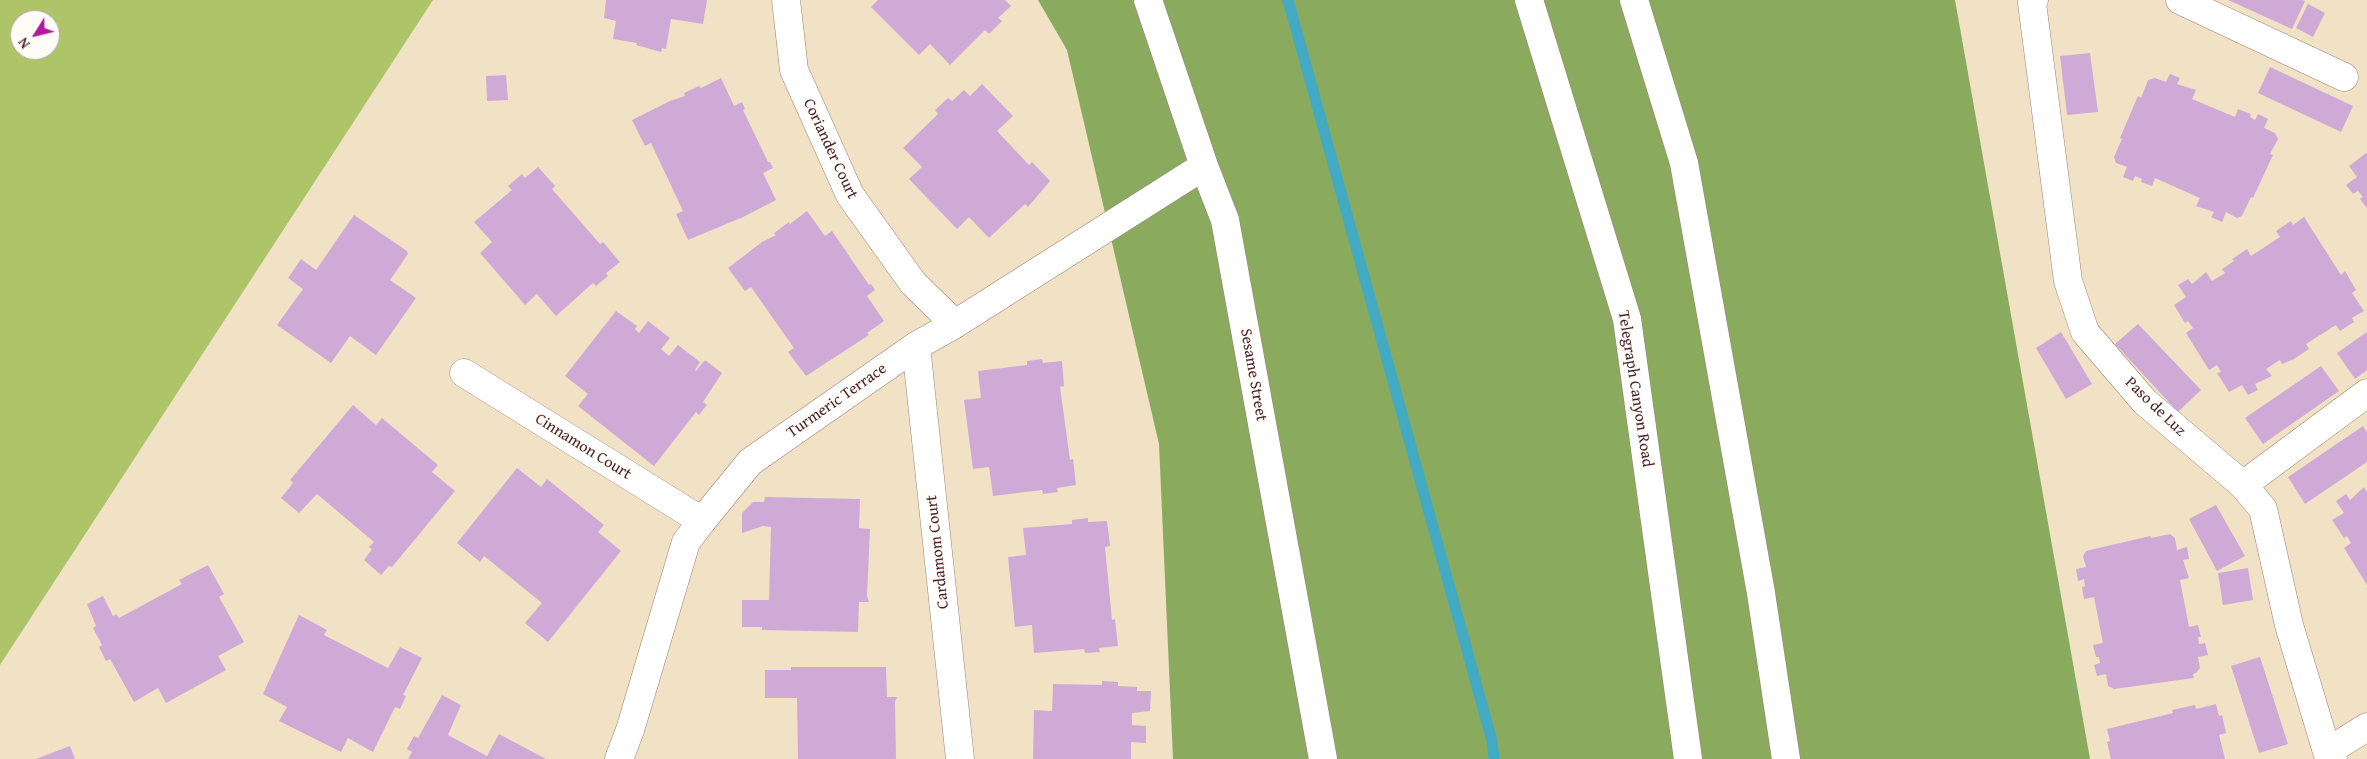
<!DOCTYPE html>
<style>
body{margin:0}
#map{position:relative;width:2367px;height:759px;overflow:hidden;background:#f1e2c5;font-family:"Gentium Book Plus",serif}
canvas{display:block}
.north{position:absolute;left:10px;top:10px;width:50px;height:50px;box-sizing:border-box;background:#fdfcf7;border:1px solid #b5a4a5;border-radius:50%;rotate:234deg;font-size:14px;font-weight:700;line-height:20px;text-align:center;color:#4a1f2b}
.north::after{content:'';display:block;margin:auto;width:18px;height:22px;background:#b5179e;clip-path:polygon(50% 0,100% 100%,50% 72%,0 100%)}
</style>
<div id="map">
<canvas width="2367" height="759"></canvas>
<div class="north">N</div>
</div>
<script>
const ctx = document.querySelector('canvas').getContext('2d');
ctx.lineJoin = 'round';
function fillPath(path, color) { ctx.fillStyle = color; ctx.fill(path, 'evenodd'); }
function stroke(path, color, width, dash) { ctx.strokeStyle = color; ctx.lineWidth = width; ctx.lineCap = dash ? 'butt' : 'round'; ctx.setLineDash(dash || []); ctx.stroke(path); }
function drawText(font, color, halo, rows, align = 'center') {
  ctx.font = font + ' "Gentium Book Plus",serif'; ctx.lineWidth = 4; ctx.setLineDash([]); ctx.textBaseline = 'middle'; ctx.strokeStyle = halo; ctx.fillStyle = color; for (const [text, x, y, turn = 0] of rows) {
    ctx.save(); ctx.translate(x, y); ctx.rotate((+turn || 0) * Math.PI / 180); ctx.textAlign = isNaN(turn) ? turn : align; if (halo) ctx.strokeText(text, 0, 0); ctx.fillText(text, 0, 0); ctx.restore();
  }
}
const green = new Path2D(`
 M0,0H433L0,665ZM20,20H50V50H20Z`);
const forest = new Path2D(`
 M1038,0H1955L2090,759H1173L1159,444L1067,50Z`);
const stream = new Path2D(`
 M1288,0L1492,741L1494,759`);
const building = new Path2D(`
 M606,0H707L703,24L671,19L666,49L662,48L661,52L636,45L637,43L613,39L616,21L604,18Z
 M878,0H1005L1011,6L998,18L1002,21L989,34L985,30L950,65L930,44L919,55L871,7Z
 M2228,0H2302L2305,1L2292,29Z
 M2308,4L2325,13L2313,37L2296,28Z
 M2090,53L2098,112L2067,115L2060,56Z
 M2270,67L2353,106L2341,132L2258,93Z
 M2170,74L2180,78L2177,84L2196,90L2192,99L2235,117L2238,109L2251,114L2250,117L2255,120L2258,114L2268,119L2264,128L2275,133L2278,139L2270,154L2273,155L2253,198L2251,197L2242,216L2237,218L2226,212L2222,222L2211,217L2214,212L2196,206L2200,198L2155,178L2152,186L2141,182L2142,179L2135,176L2133,181L2123,177L2127,167L2116,163L2114,157L2122,139L2120,138L2138,96L2141,98L2148,80L2155,78L2166,82Z
 M506,75L508,100L487,101L486,76Z
 M721,78L734,106L742,102L745,109L743,110L768,162H770L773,168L763,173L776,200L743,217L688,240L676,214L683,211L651,143L645,146L632,120L670,101L685,96L684,93L699,86L701,88Z
 M982,84L1013,116L997,131L1029,165L1032,162L1050,181L1028,207L1025,204L989,238L969,217L957,229L909,179L922,167L903,148L938,114L935,110L948,98L952,101L964,90L970,96Z
 M2366,153L2367,154V208L2360,199L2363,197L2358,191L2353,194L2346,185L2357,177L2349,166Z
 M538,167L555,186L552,189L600,244L603,242L620,262L606,273L608,276L596,286L593,283L556,316L537,294L525,305L480,253L492,242L474,222L512,190L508,186L522,174L525,178Z
 M807,211L825,236L832,231L869,285L871,284L875,290L867,296L884,321L867,333L869,335L806,376L788,352L794,348L751,287L745,291L728,268L762,242L776,235L774,233L789,222L790,224Z
 M354,215L407,251L408,254L390,280L416,298L376,355L350,336L331,363L277,325L303,289L288,278L301,259L316,270Z
 M2304,217L2341,275L2345,271L2356,290L2352,293L2364,311L2352,318L2354,322L2340,331L2336,325L2306,344L2309,349L2294,359L2282,364L2280,360L2266,369L2272,376L2255,384L2258,390L2248,395L2242,385L2229,392L2217,373L2221,372L2217,365L2209,370L2186,333L2193,328L2188,321L2185,323L2174,305L2186,297L2178,285L2188,279L2192,284L2206,272L2212,281L2225,273L2222,269L2234,261L2232,259L2247,249L2251,256L2280,237L2276,231L2291,221L2293,225Z
 M616,311L637,326L635,329L639,333L648,321L670,338L661,349L669,356L678,345L700,362L695,370L696,371L705,360L722,373L703,402L707,405L699,415L696,412L654,466L578,406L588,394L565,376Z
 M2138,324L2201,390L2178,412L2115,344Z
 M2061,332L2092,384L2066,399L2036,348Z
 M2367,332V370L2355,379L2337,353Z
 M1042,359L1043,363L1062,361L1064,386L1060,387L1070,460L1073,459L1076,485L1057,488L1058,492L1043,494L1042,490L993,496L989,467L973,469L964,400L981,398L978,371L1027,365V361Z
 M2321,366L2339,391L2263,444L2245,418Z
 M353,405L376,425L382,418L438,465L432,472L455,491L392,567L389,566L381,575L364,560L372,549L369,547L374,542L317,494L299,513L281,498L293,483L290,480Z
 M2363,426L2367,432V462L2305,504L2288,477Z
 M517,468L541,487L547,479L604,525L598,532L621,551L548,642L525,623L542,603L484,556L480,562L457,543Z
 M2364,487L2367,492V585L2344,548L2351,543L2347,536L2344,538L2332,520L2344,513L2336,501L2346,494L2350,500Z
 M765,497L860,499L859,528L870,529L867,596L869,602H859L858,632L762,630V627H742V600H769L771,527L763,526L742,533V513L753,502H764Z
 M2216,505L2245,556L2217,571L2189,519Z
 M1088,518V522L1107,521L1110,546L1105,547L1112,620L1115,619L1118,646L1099,648L1100,652L1085,653L1084,649L1034,653L1032,625L1015,627L1008,557L1026,555L1023,528L1072,524V520Z
 M2170,534L2175,538L2177,550L2187,547L2189,559L2183,560L2189,578L2180,580L2189,627L2198,625L2201,637H2198L2199,644L2205,643L2208,655L2198,657L2200,668L2196,673L2193,674L2194,678L2114,689L2108,686L2106,674L2097,676L2094,665L2100,663L2099,657H2096L2093,645L2103,643L2094,597L2084,599L2082,587L2085,586L2084,579L2078,581L2076,569L2086,567L2083,556L2086,551L2150,536L2151,538Z
 M208,565L224,594L219,597L244,642L218,656L226,670L166,703L158,688L134,702L110,659L106,661L99,647L102,645L93,628L96,626L87,604L103,596L113,616L116,614L119,618L182,584L179,580Z
 M2248,568L2253,600L2223,605L2218,573Z
 M299,615L327,630L324,635L388,668L400,647L422,658L403,695L406,696L400,709L395,707L373,752L348,738L341,752L279,721L287,707L263,694Z
 M2260,657L2288,744L2259,753L2231,666Z
 M791,667H886L887,697H897L895,702L896,759H798L797,698H765V670H791Z
 M1102,681L1118,682V686L1137,687V691H1151L1150,711L1132,713V725L1146,726V743L1131,742V759H1033L1034,710L1052,711L1053,684L1102,685Z
 M442,695L461,705L448,735L487,756L499,734L546,759H408L412,752L407,749L414,736L418,738Z
 M2216,704L2219,716L2222,715L2226,733L2219,735L2225,759H2111L2107,742L2110,741L2107,729L2173,713L2172,710L2195,705L2196,709Z
 M70,746L75,759H36Z`);
const minor = new Path2D(`
 M786,0L794,70L850,195L913,283L955,324
 M1148,0L1204,166L1225,220L1323,759
 M2034,0L2032,3L2068,281L2085,332L2145,402L2243,485L2263,509L2289,625L2327,752L2333,759
 M2180,0L2344,77
 M916,346L960,759
 M464,373L702,521
 M2243,485L2367,393
 M2327,752L2367,727
 M619,759L630,730L686,542L702,521L750,462L916,346L955,324L1204,166`);
const major = new Path2D(`
 M1529,0L1627,319L1688,759
 M1634,0L1684,163L1761,593L1786,759`);
const streetNames = [
 ["Coriander Court",830,149,65],
 ["Sesame Street",1253,375,80],
 ["Telegraph Canyon Road",1635,389,81],
 ["Turmeric Terrace",837,401,-35],
 ["Paso de Luz",2155,407,44],
 ["Cinnamon Court",583,447,32],
 ["Cardamom Court",938,552,-96]
];
fillPath(green, '#adc469');
fillPath(forest, '#8aaa5d');
stroke(stream, '#43aac3', 11);
fillPath(building, '#cfaad7');
stroke(minor, '#9e8078', 29);
stroke(major, '#9e8078', 29);
stroke(minor, '#fff', 28);
stroke(major, '#fff', 28);
drawText('16px', '#4a1f2b', '#fdfcf7', streetNames);
</script>
